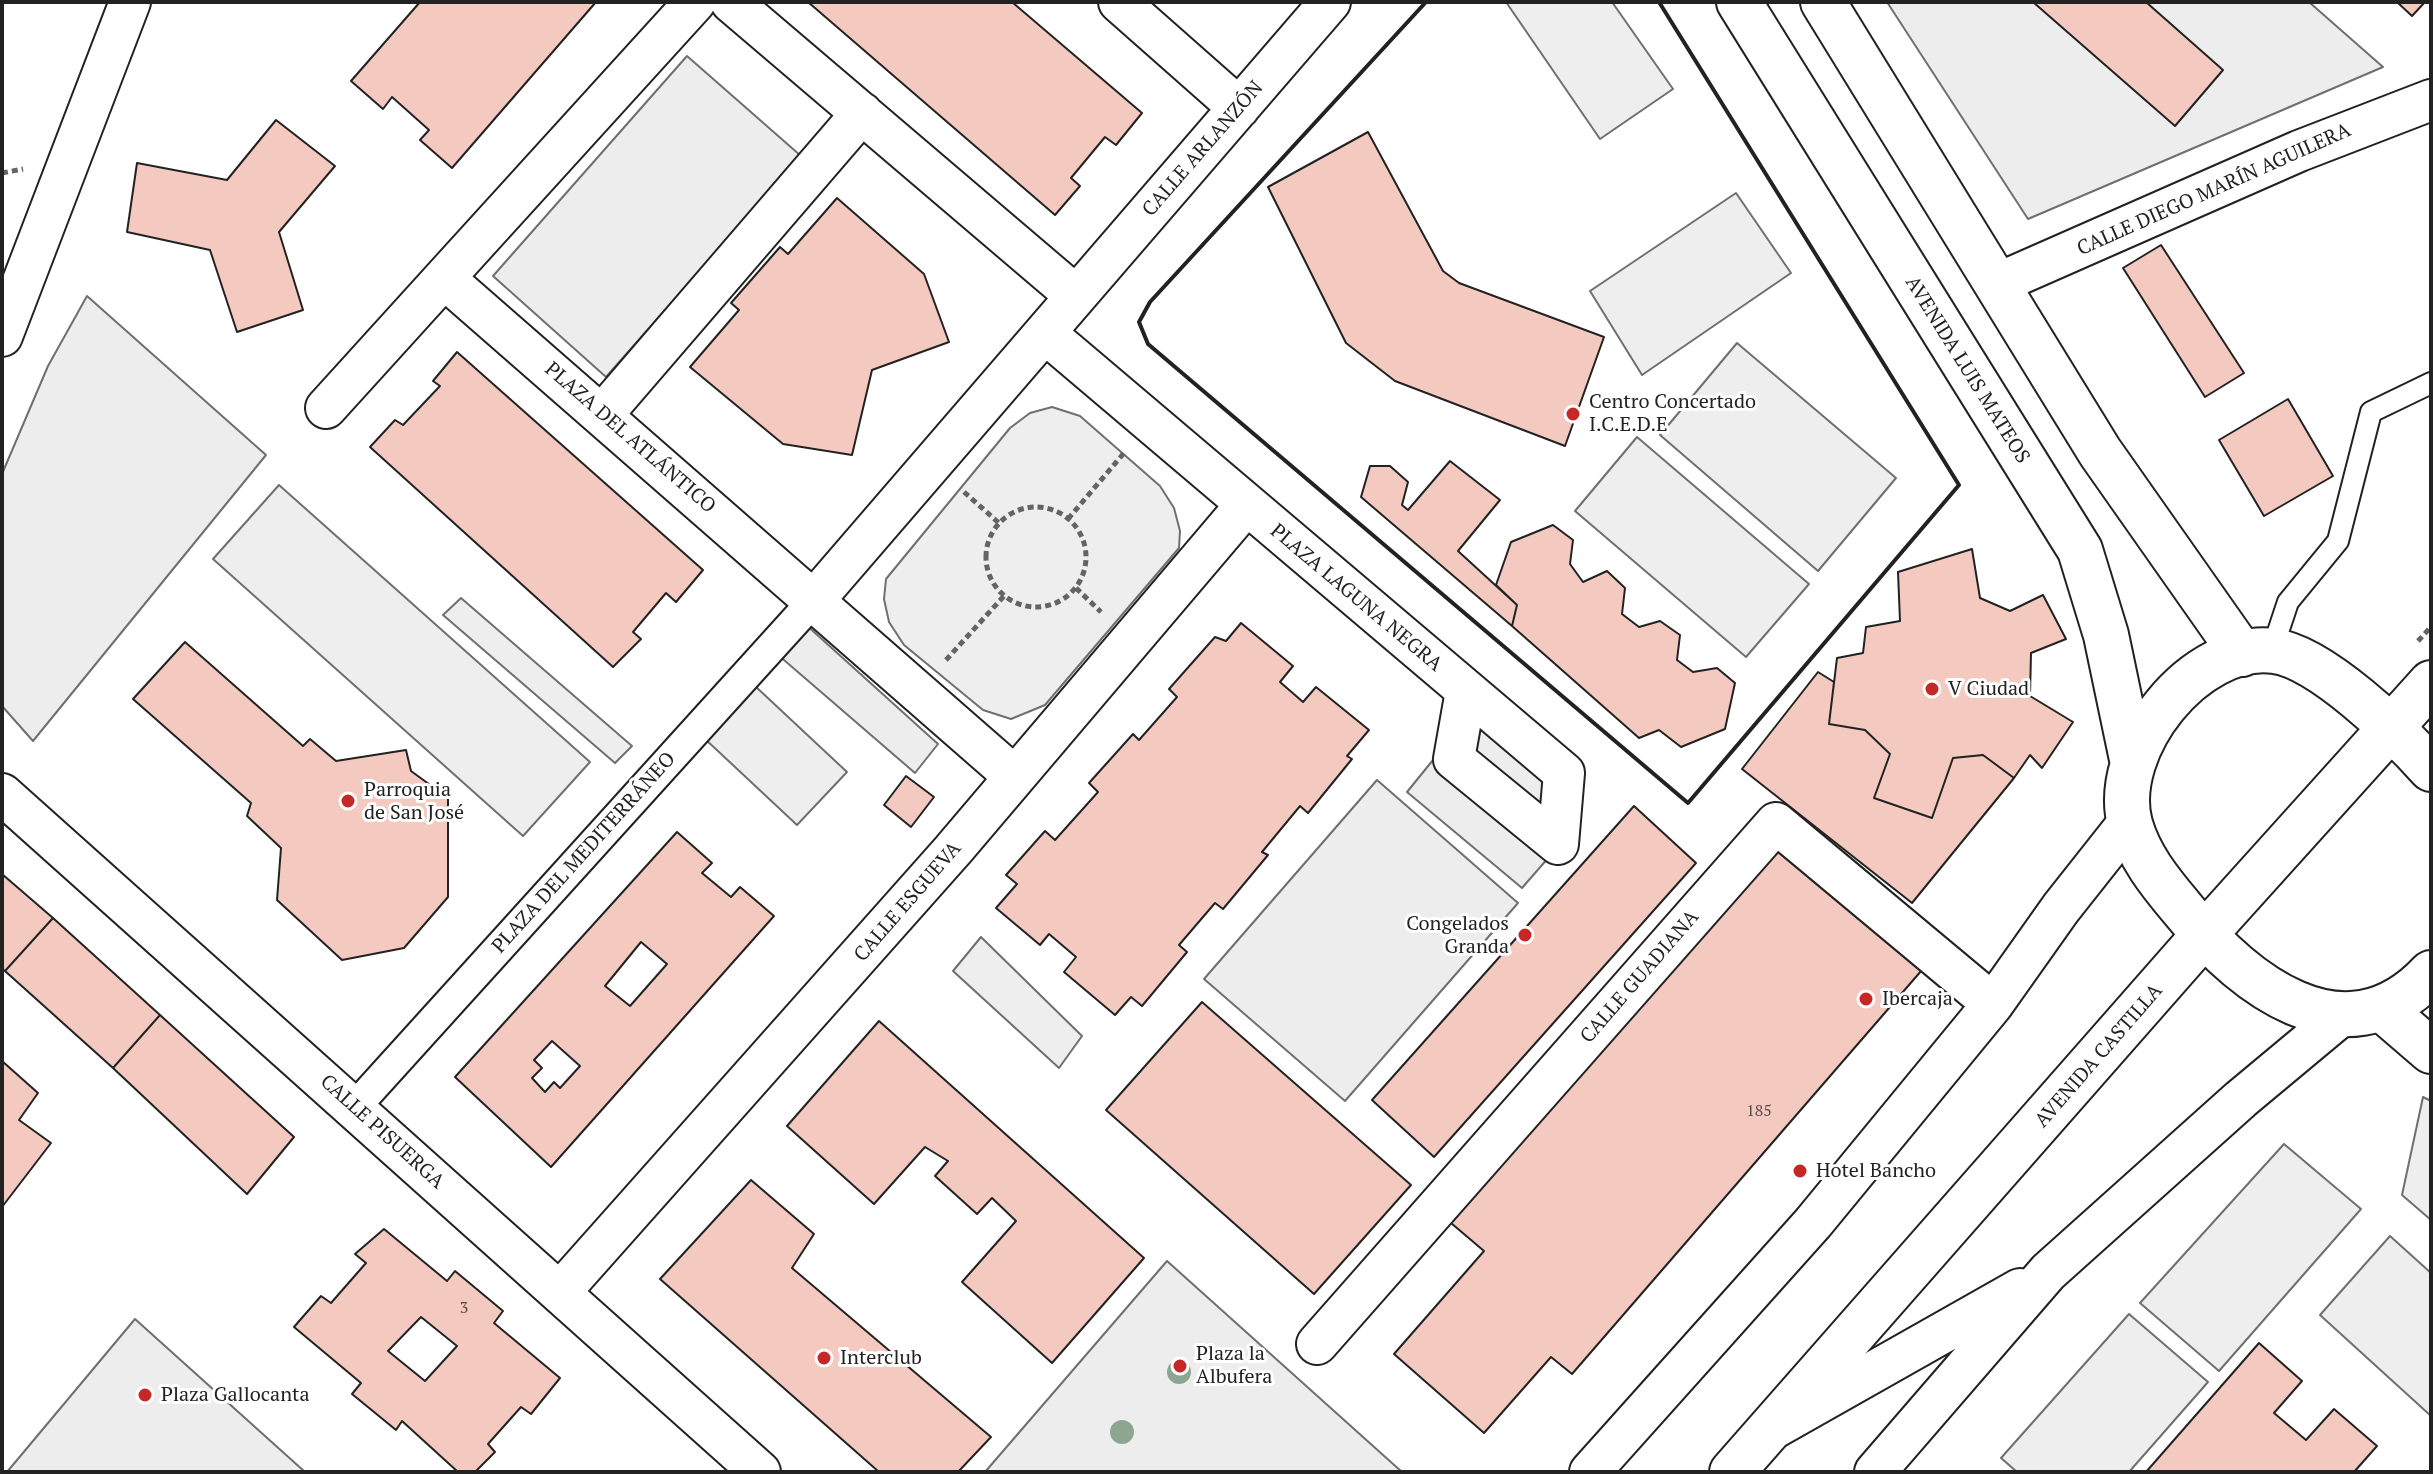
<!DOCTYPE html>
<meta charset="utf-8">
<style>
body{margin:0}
#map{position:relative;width:2433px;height:1474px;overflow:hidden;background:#fff;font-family:"PT Serif",serif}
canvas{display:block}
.frame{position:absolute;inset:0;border:4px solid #222;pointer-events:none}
</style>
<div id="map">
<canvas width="2433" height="1474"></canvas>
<div class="frame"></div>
</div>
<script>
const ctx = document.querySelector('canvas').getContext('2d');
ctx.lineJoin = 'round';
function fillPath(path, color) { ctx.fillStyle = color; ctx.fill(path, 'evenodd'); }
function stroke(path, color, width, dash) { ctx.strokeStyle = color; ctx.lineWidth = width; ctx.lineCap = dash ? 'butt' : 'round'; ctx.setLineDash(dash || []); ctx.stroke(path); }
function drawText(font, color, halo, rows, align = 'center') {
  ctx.font = font + ' "PT Serif",serif'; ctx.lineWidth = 6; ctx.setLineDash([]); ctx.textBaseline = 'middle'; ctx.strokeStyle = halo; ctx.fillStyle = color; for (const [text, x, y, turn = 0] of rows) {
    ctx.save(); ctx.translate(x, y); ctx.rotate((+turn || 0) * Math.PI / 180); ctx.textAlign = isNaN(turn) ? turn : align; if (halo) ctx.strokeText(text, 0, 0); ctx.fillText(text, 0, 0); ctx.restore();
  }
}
const green = new Path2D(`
 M1506,2H1612L1673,89L1600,139Z
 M1736,193L1791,273L1642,375L1590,291Z
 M1737,343L1896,478L1818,571L1660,435Z
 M1052,407L1080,416L1160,486L1174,508L1180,531L1179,548L1045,705L1011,719L983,710L904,645L889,622L884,599L886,579L1010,428L1030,413Z
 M1637,437L1809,584L1746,657L1575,511Z
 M279,485L590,762L523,836L213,559Z
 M461,598L632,746L615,763L443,615Z
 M755,686L847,772L797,825L704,738Z
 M981,937L1082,1036L1059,1068L953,971Z
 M2423,1097L2431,1101V1220L2402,1195Z
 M2284,1144L2361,1209L2219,1371L2140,1303Z
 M2390,1236L2431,1273V1416L2320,1315Z
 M2129,1314L2208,1382L2129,1472H2017L2001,1458Z`);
const parking = new Path2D(`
 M1887,2H2309L2383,67L2028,219Z
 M687,56L801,156L606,377L493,276Z
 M87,296L266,455L33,741L2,706V474L48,366Z
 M804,623L938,744L915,773L777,654Z
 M1474,719L1553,784L1549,822L1467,755Z
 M1433,760L1549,857L1522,888L1407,792Z
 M1377,780L1518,903L1345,1101L1204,979Z
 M1167,1261L1402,1472H985Z
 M135,1319L305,1472H7Z`);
const building = new Path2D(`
 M420,2H596L452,168L420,140L429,130L392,97L383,109L351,81Z
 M808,2H1012L1142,113L1116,145L1105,137L1071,178L1080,186L1055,215Z
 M2033,2H2146L2223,70L2175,126Z
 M2397,2H2425L2412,16Z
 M276,120L335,166L279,232L303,310L237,332L210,250L127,232L137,163L227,180Z
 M1368,132L1443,271L1459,283L1604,337L1565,446L1395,381L1346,343L1268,187Z
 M837,198L924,274L949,342L872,370L852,455L783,444L690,367L739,310L731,303L780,247L788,254Z
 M2161,245L2244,373L2205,397L2123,268Z
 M457,352L703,570L676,602L666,593L633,632L641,639L613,667L370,447L395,420L403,425L440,386L433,381Z
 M2288,399L2333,476L2264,516L2219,440Z
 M1450,461L1500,500L1458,551L1517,605L1512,626L1361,497L1370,466H1390L1408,482L1402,505L1408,510Z
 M1553,525L1573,540L1570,564L1583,582L1607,571L1625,588L1622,614L1639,627L1660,621L1680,635L1677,660L1693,672L1717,668L1735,683L1725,729L1681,747L1659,730L1639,738L1512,626L1517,605L1496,585L1511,542Z
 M1972,549L1980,598L2010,611L2043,595L2066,639L2031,653L2030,696L2073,722L2042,768L2030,755L2014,778L1983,755L1953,758L1932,818L1874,798L1890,754L1865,730L1829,724L1837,658L1863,653L1866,627L1900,621L1898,572Z
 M1241,623L1293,666L1280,682L1303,702L1316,687L1369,730L1347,756L1352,759L1308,813L1300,806L1262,852L1268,855L1223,909L1215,903L1179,945L1187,952L1142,1006L1131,997L1115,1015L1064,972L1076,957L1049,934L1040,945L996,908L1017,884L1006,875L1045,831L1055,840L1098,792L1089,783L1133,734L1139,740L1177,697L1169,689L1215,637L1226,641Z
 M185,642L303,746L310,739L336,761L406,750L411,771L448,798V897L404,948L342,960L277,900L281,848L247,816L251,803L133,699Z
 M1818,672L1834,682L1829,724L1865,730L1890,754L1874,798L1932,818L1953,758L1983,755L2014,778L1912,903L1742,769Z
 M906,776L934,797L911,827L884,805Z
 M1634,806L1696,863L1434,1157L1372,1100Z
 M677,832L712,863L702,873L731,897L740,887L774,916L551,1167L455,1077ZM641,942L667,964L630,1006L605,986ZM552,1041L580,1066L560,1088L554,1082L545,1092L532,1078L542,1068L534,1060Z
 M1784,839L1928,963L1572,1374L1551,1357L1484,1433L1394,1354L1484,1251L1451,1223Z
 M2,874L53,918L5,971L2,969Z
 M53,918L160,1015L113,1068L5,971Z
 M1202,1002L1411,1185L1314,1294L1106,1110Z
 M160,1015L294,1137L247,1194L113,1068Z
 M879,1021L1144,1258L1052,1363L962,1282L1016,1221L992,1198L977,1214L935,1176L948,1161L925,1147L874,1204L787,1126Z
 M2,1061L38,1093L19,1120L51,1143L2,1207Z
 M751,1180L814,1234L792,1268L991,1437L958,1472H879L660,1279Z
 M384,1229L447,1281L455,1271L503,1311L494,1323L560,1378L531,1414L521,1407L488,1444L495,1452L475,1472H458L402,1421L396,1430L352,1394L361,1383L294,1327L321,1296L331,1303L366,1263L355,1254ZM421,1317L457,1346L425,1381L388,1351Z
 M2259,1343L2302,1381L2274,1413L2306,1440L2334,1409L2377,1446L2354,1472H2146Z`);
const path = new Path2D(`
 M2,173L23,169
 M964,492L999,523
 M986 557a50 50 0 1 1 100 0a50 50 0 1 1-100 0Z
 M1068,519L1124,453
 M1076,588L1101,612
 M2418,641L2431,627
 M946,660L1004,596`);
const service = new Path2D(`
 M2272,650L2288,602L2338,541L2371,412L2431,383`);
const pedestrian = new Path2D(`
 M354,1108L815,599`);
const minor = new Path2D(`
 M695,2L444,278L1015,777
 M731,2L1076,296
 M1119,2L1239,108
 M1999,283L2299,151L2431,100
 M1045,333L1564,773L1558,844L1454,759L1466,691
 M2,336L130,2
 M326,408L444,278
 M602,415L862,113
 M815,599L1330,2
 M2,794L760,1472
 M561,1291L953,850L1246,505
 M1317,1344L1776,823L1993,1004
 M1776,1427L2020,1289
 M1590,1472L1813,1223L1993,1004L2061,908L2129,822
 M1875,1472L2048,1272L2241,1099L2343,1014`);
const tertiary = new Path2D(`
 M1732,1472L2203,936L2431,683`);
const trunk = new Path2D(`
 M1739,2L2080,550L2106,635L2133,764
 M1823,2L2100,452L2242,654
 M2431,769C2399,733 2321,657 2274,651C2195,641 2110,749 2130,824C2139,856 2159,881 2180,906C2240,981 2343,1067 2431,973
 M2381,1008L2431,1051`);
const wall = new Path2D(`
 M1426,2L1150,302L1139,322L1148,344L1688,803L1959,485L1659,2`);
const trees = [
 [1179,1372],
 [1122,1432]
];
const markers = [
 [1573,414,8,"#c62828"],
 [1932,689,8,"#c62828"],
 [348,801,8,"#c62828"],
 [1525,935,8,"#c62828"],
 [1866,999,8,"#c62828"],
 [1800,1171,8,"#c62828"],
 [824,1358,8,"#c62828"],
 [1180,1366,8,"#c62828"],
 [145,1395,8,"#c62828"]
];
const numberNames = [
 ["185",1759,1111],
 ["3",464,1308]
];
const streetNames = [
 ["CALLE ARLANZÓN",1203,149,-49],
 ["CALLE DIEGO MARÍN AGUILERA",2214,190,-24],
 ["AVENIDA LUIS MATEOS",1967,370,58],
 ["PLAZA DEL ATLÁNTICO",630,438,41],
 ["PLAZA LAGUNA NEGRA",1356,598,40],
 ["PLAZA DEL MEDITERRÁNEO",584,853,-48],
 ["CALLE ESGUEVA",908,902,-49],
 ["CALLE GUADIANA",1640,977,-49],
 ["AVENIDA CASTILLA",2099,1056,-49],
 ["CALLE PISUERGA",382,1132,42]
];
const poiNames = [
 ["Centro Concertado",1589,402],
 ["I.C.E.D.E",1589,425],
 ["V Ciudad",1948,689],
 ["Parroquia",364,790],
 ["de San José",364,813],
 ["Congelados",1509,924,"right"],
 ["Granda",1509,947,"right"],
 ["Ibercaja",1882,999],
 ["Hotel Bancho",1816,1171],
 ["Plaza la",1196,1354],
 ["Albufera",1196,1377],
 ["Interclub",840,1358],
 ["Plaza Gallocanta",161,1395]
];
fillPath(green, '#eee');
stroke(green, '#6f6f6f', 2);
fillPath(parking, '#ededed');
stroke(parking, '#6f6f6f', 2);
fillPath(building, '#f3c9c0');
stroke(building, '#222', 2);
stroke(service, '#222', 24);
stroke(pedestrian, '#222', 34);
stroke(minor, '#222', 44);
stroke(tertiary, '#222', 48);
stroke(trunk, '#222', 48);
stroke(path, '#646464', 5, [6, 4]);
stroke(service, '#fff', 20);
stroke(pedestrian, '#fff', 30);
stroke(minor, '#fff', 40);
stroke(tertiary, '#fff', 44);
stroke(trunk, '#fff', 44);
stroke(wall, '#222', 4);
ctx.fillStyle = '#8da692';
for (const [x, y] of trees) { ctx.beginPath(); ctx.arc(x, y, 12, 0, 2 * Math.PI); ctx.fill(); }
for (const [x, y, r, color] of markers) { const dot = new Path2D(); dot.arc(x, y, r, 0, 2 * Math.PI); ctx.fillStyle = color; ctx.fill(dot); stroke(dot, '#fff', 3); }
drawText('16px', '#564c4a', null, numberNames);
drawText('20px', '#222', '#fff', streetNames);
drawText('20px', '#222', '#fff', poiNames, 'left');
</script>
